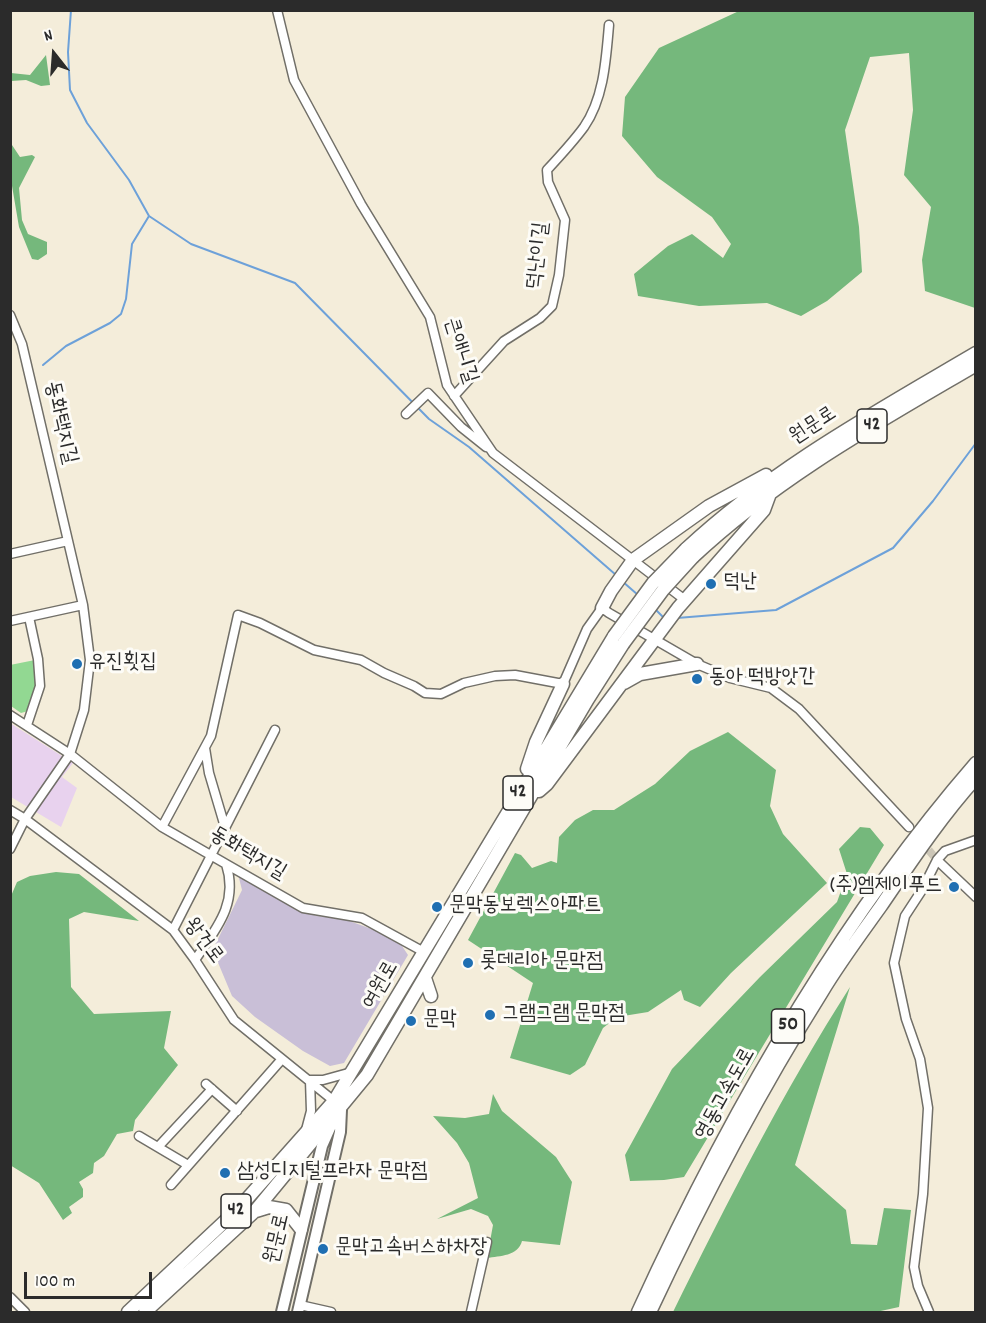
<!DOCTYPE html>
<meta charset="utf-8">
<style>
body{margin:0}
#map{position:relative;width:986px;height:1323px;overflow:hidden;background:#f4edda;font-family:Dekko,sans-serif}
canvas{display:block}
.frame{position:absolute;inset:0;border:12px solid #2b2b2b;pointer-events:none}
.north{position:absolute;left:24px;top:24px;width:60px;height:60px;-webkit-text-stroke:4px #fdfcf7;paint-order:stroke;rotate:343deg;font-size:16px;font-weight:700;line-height:24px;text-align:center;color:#2b2b2b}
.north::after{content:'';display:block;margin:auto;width:21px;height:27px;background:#2b2b2b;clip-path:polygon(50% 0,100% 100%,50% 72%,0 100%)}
.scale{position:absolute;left:24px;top:1272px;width:128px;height:27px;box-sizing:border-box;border:3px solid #2b2b2b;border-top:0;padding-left:8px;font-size:18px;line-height:21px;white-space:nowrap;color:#2b2b2b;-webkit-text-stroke:4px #fdfcf7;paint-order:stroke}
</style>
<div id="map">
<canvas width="986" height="1323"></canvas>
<div class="frame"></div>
<div class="north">N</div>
<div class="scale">100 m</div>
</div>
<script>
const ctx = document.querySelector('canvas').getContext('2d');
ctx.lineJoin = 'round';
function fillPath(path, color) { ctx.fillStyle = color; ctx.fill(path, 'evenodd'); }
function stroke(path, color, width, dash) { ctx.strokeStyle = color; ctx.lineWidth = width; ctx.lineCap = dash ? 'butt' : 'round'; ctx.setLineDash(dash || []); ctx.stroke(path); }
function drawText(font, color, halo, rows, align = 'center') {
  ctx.font = font + ' Dekko,"Poor Story",sans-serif'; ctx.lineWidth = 6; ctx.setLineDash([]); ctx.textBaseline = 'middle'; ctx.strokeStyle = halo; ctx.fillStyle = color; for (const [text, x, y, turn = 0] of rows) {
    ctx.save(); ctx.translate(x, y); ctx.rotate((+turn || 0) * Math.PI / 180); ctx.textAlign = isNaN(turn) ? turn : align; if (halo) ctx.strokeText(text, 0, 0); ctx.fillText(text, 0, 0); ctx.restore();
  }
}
const built = new Path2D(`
 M10,723L73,763L62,777L77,788L61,827L11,797Z`);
const industrial = new Path2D(`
 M238,874L299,910L317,916L341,918L380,932L402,946L408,955L344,1063L330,1066L303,1051L255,1017L232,996L214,953V947L242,890Z`);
const green = new Path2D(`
 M35,660V694L28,711L21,713L11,706L10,665Z`);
const forest = new Path2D(`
 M739,11H975V308L925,291L922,260L931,207L904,175L913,110L909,53L870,57L845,130L859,227L862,272L827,301L801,316L767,303L699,306L638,296L634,274L668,246L692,234L723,258L731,244L712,217L657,177L622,136L625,97L659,48Z
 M46,55L50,85L41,86L26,80L11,81V73L30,75Z
 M10,142L20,157L32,155L35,157L19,188L22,220L28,234L47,242V254L38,260L32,259L19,227L11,180Z
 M728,732L776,770L770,806L783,834L827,883L731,973L700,1007L684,1000L681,990L648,1012L617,1017L603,1028L585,1065L570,1075L510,1058L533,983L468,940L515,853L521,855L532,868L551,861L557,863L559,837L575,820L593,810H614L655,784L690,751Z
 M860,827L870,828L884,845L684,1177L664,1180L630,1181L625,1155L672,1069L760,977L837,902L847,874L839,849Z
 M56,872L79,874L139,921L84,912L69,919L71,987L94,1014L171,1011L164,1048L178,1065L135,1120L133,1131L117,1134L104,1156L94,1163L93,1173L79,1182L83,1189V1197L69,1207L72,1213L63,1220L39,1183L10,1165L11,896L17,882L30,876Z
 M850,987L795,1165L846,1210L851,1244L877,1245L884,1208L911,1210L899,1307L876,1312H673C727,1203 784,1090 850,987Z
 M493,1094L502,1111L556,1157L572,1182L560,1245L522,1241C518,1256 500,1256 487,1258L493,1225L488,1216L471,1209L437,1219L478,1198L469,1163L457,1143L433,1116L465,1118L489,1114Z`);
const stream = new Path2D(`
 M71,10L68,52L70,90L87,123L129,180L149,216L191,244L295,283L429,419L469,447L616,575
 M43,365L66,346L110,323L121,314L126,299L132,244L149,216
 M622,581L638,595
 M654,608L665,619
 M677,618L776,610L893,548L933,501L976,443`);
const minorTunnel = new Path2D(`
 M921,841L937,860`);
const minor = new Path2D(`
 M277,10L294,80L361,204L430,317L447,385L493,453L685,600
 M10,315L22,344L83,605L90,660L84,710L70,754L25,819L10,849
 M454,396L504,341L540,318L552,306L559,275L565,220L548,182L547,170C560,156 573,142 584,127C604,98 606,59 609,25
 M406,414L428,393L461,427L486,447
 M10,554L68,541
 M10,621L83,605
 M10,715L70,754L162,827L226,864L303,908L362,918L424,952
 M27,725L40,686L38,659L29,617
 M205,748L209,773L225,827
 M10,810L25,819L173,930L195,960L234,1020L334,1101
 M162,827L211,736L238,615L260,623L314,650L361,660L384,673L414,686L425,693L441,694L464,683L495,676L515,675L563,684L587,629L602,608L609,613L697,664L730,678L771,688L799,709L909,827
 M937,860L976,897
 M173,930L275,730
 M195,960C216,929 239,903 226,864
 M206,1084L237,1111
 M306,1130L311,1111L310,1080H323L352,1072
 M139,1136L188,1165
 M158,1147L212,1089
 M171,1185L282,1059
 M10,1297L25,1312
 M300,1305L331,1312
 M471,1312L487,1242
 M929,1312L918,1286L914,1267L923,1194L928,1108L920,1059L906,1019L894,963L905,916L922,890L937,860L945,851L976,840`);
const major = new Path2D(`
 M282,1312L322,1146L334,1119
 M298,1312L340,1132L341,1110`);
const highway = new Path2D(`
 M686,549C773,468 874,413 976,353
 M693,557C777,478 877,423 976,365
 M602,608L611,591L633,560L709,506L766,475
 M624,683L640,674L697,664
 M527,769L536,742L563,684
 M539,791L547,784L678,608L764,510L771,491
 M425,978L431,996
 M256,1211L269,1207L286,1210L301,1229
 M128,1312L238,1209L334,1101L614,636
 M145,1312L255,1211L367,1075L588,699L623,644
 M638,1312C726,1120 837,923 976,763
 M650,1312C701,1203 758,1094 822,992C840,962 861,934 881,906C911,862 940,818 976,778`);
const highwayBridge = new Path2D(`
 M614,636L653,583L686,549
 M623,644L663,590L693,557`);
const markers = [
 [711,584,6,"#1f6fb2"],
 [77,664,6,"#1f6fb2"],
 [697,679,6,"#1f6fb2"],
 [954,887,6,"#1f6fb2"],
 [437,907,6,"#1f6fb2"],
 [468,963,6,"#1f6fb2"],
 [490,1015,6,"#1f6fb2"],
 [411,1021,6,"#1f6fb2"],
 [225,1173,6,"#1f6fb2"],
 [323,1249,6,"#1f6fb2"]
];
const shields = [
 [872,426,30],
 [518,793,30],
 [788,1026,33],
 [236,1211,30]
];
const shieldNames = [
 ["42",872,426],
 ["42",518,793],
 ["50",788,1026],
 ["42",236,1211]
];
const streetNames = [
 ["덕난이길",540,256,-84],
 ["큰애니길",459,351,72],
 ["동화택지길",59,423,77],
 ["원문로",814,427,-33],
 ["동화택지길",247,855,30],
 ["왕건로",202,942,53],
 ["여원로",382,986,-60],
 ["영동고속도로",727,1095,-61],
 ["원문로",279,1239,-77]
];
const poiNames = [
 ["덕난",723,584],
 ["유진횟집",89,664],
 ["동아 떡방앗간",709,679],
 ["(주)엠제이푸드",942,887,"right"],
 ["문막동보렉스아파트",449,907],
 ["롯데리아 문막점",480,963],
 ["그램그램 문막점",502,1015],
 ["문막",423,1021],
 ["삼성디지털프라자 문막점",237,1173],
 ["문막고속버스하차장",335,1249]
];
fillPath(built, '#e8d2ee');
fillPath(industrial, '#c9bfd7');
fillPath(green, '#92d892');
fillPath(forest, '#75b87c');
stroke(stream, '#6da1d9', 2);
stroke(minorTunnel, '#ccc6b7', 8, [8, 4]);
stroke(minor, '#716f68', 11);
stroke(major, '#716f68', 14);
stroke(highway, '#716f68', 15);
stroke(minor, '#fff', 8);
stroke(major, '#fff', 10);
stroke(highway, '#fff', 12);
stroke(highwayBridge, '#716f68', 15, []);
stroke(highwayBridge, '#fff', 12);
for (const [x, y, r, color] of markers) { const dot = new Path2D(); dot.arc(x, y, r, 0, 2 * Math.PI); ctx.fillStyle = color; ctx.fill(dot); stroke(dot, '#fdfcf7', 2); }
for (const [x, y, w] of shields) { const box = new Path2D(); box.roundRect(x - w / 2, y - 17, w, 34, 4.5); ctx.fillStyle = '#fdfcf7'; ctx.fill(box); stroke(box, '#2b2b2b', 1.5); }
drawText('bold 20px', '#2b2b2b', null, shieldNames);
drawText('21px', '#2b2b2b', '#fdfcf7', streetNames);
drawText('21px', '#2b2b2b', '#fdfcf7', poiNames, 'left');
</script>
